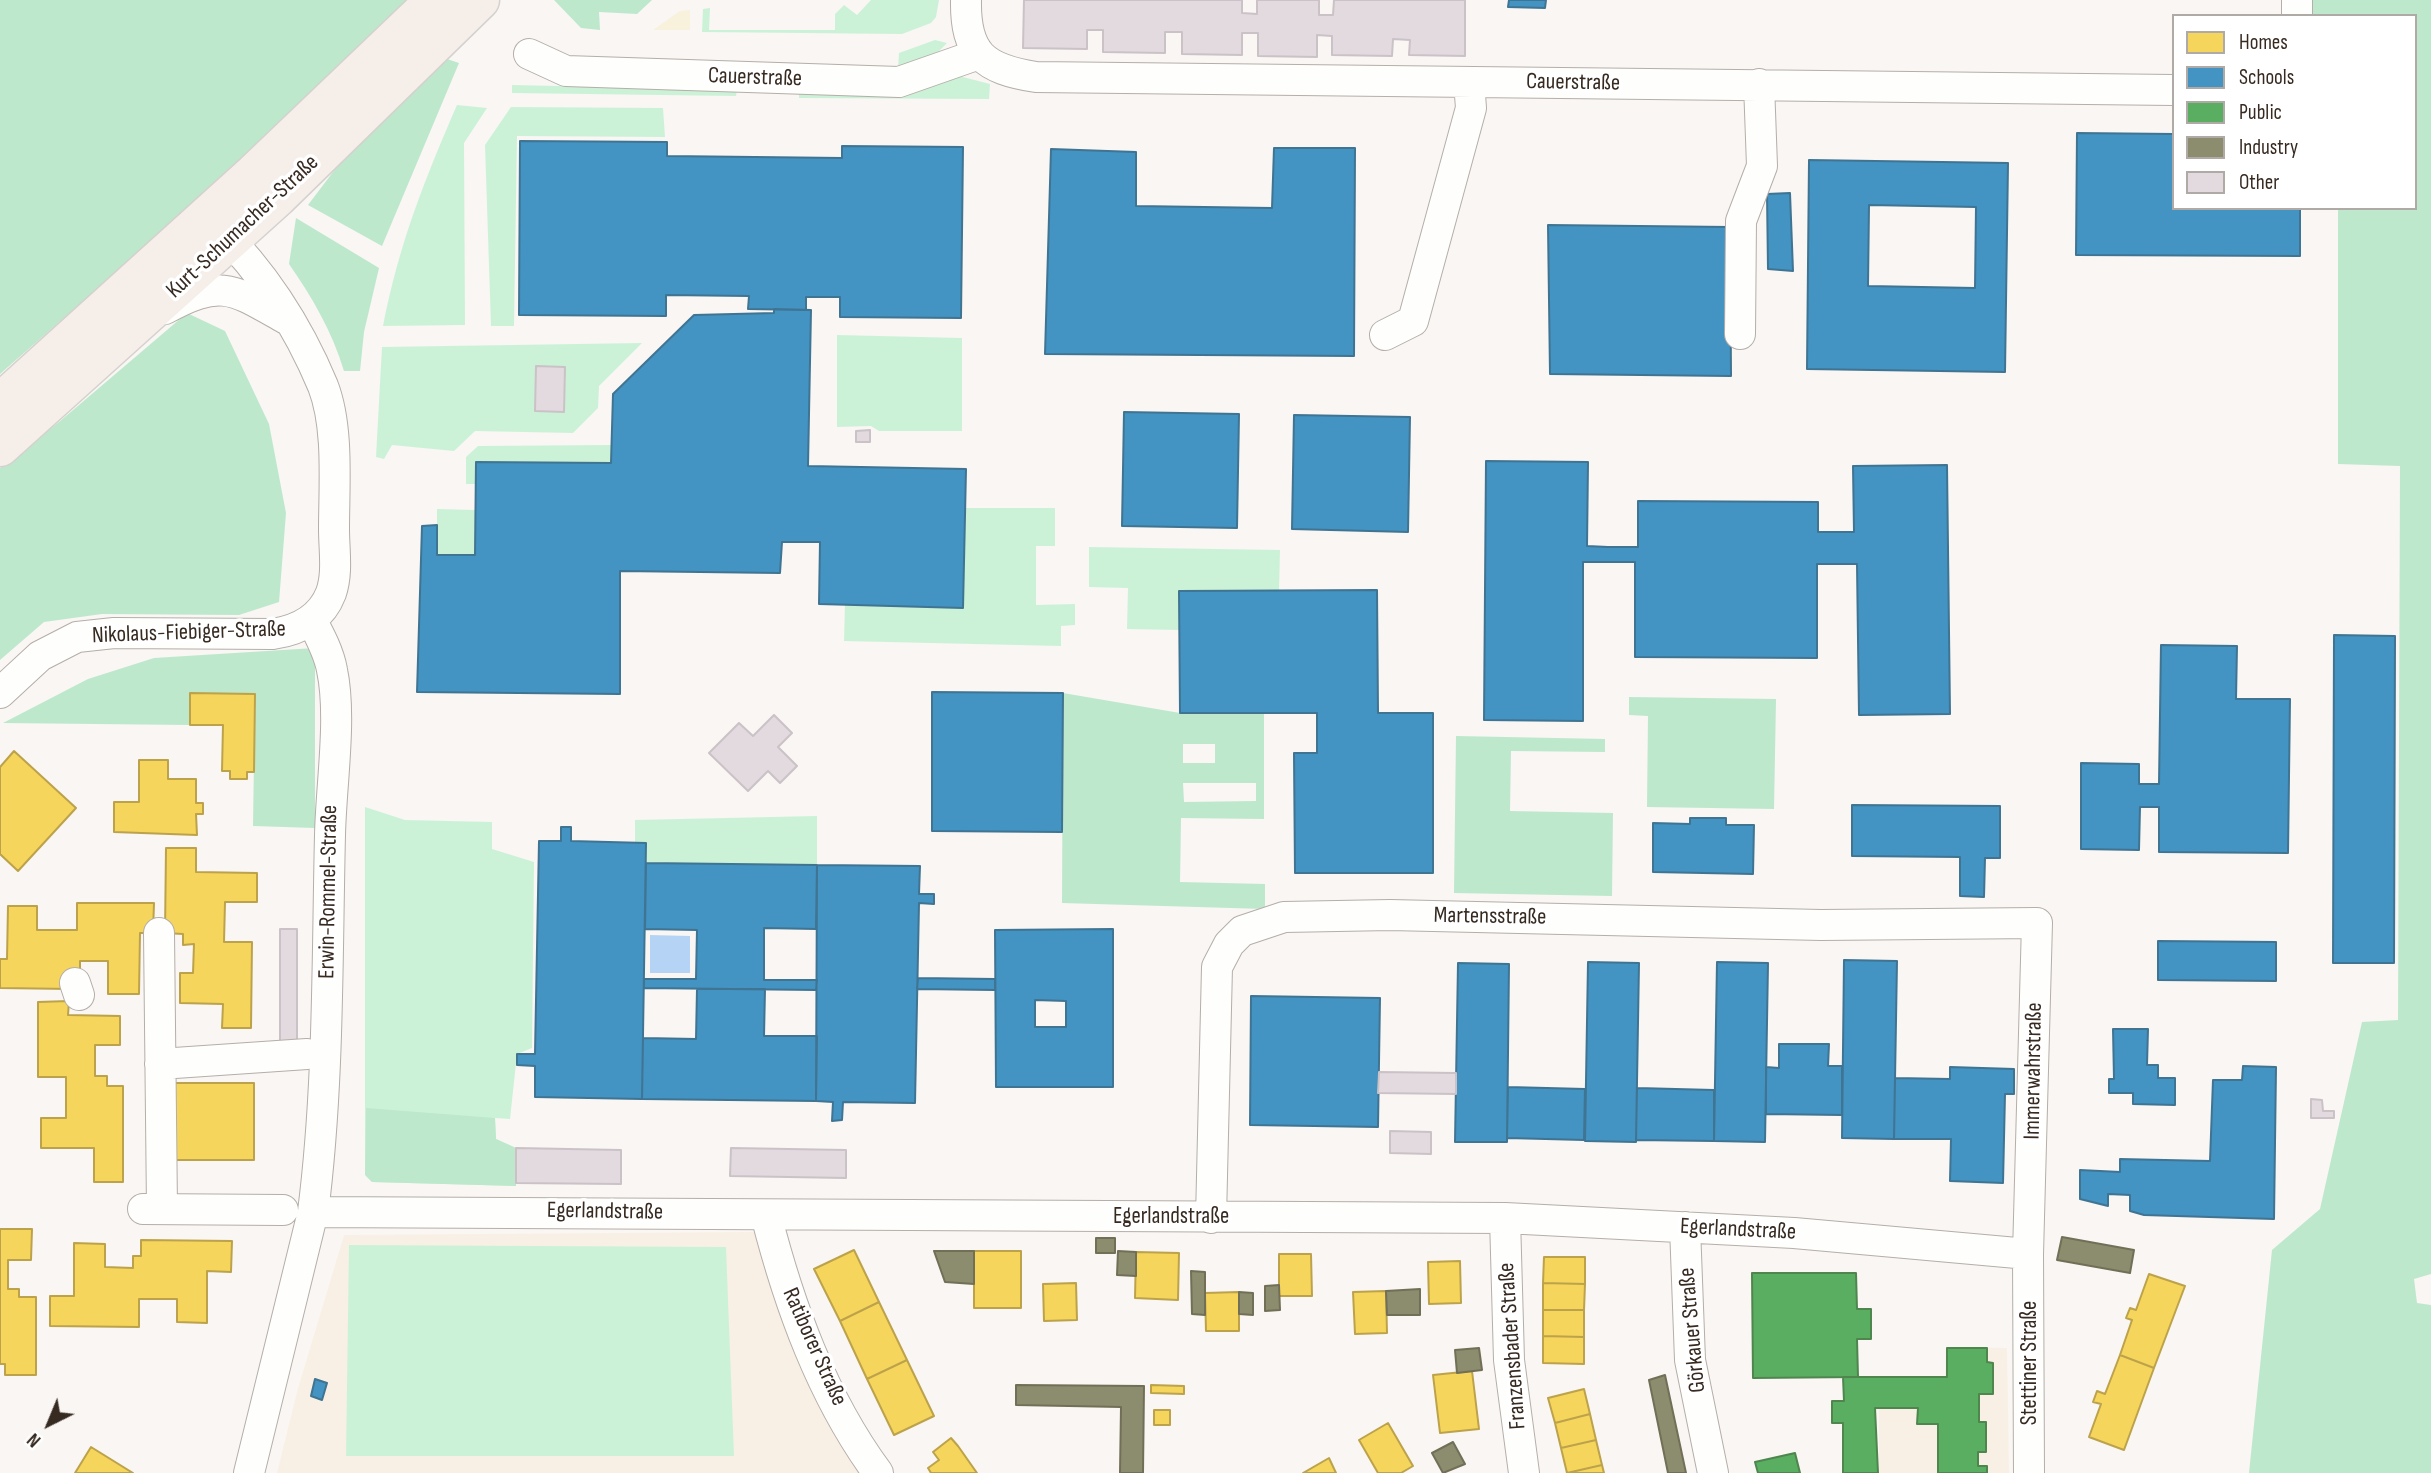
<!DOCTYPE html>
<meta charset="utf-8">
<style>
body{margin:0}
#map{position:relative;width:2431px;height:1473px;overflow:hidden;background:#f9f6f4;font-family:"Sofia Sans Condensed",sans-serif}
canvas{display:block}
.legend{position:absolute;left:2172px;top:14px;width:245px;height:196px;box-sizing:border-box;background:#fff;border:2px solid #afaaa6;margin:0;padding:9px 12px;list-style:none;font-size:21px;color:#362a21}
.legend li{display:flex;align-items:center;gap:14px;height:35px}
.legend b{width:35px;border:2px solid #afaaa6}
.north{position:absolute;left:14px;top:1389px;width:70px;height:70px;-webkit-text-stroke:5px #fff;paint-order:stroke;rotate:223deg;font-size:19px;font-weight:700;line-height:28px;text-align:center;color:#362a21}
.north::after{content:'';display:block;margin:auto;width:24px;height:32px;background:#362a21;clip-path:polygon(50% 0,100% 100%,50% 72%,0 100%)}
</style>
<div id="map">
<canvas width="2431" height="1473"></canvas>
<ul class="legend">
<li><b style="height:19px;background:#f6d55c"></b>Homes</li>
<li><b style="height:19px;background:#4393c3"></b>Schools</li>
<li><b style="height:19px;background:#5aae61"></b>Public</li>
<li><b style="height:19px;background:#8c8c6e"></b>Industry</li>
<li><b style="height:19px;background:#e2dade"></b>Other</li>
</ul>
<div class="north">N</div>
</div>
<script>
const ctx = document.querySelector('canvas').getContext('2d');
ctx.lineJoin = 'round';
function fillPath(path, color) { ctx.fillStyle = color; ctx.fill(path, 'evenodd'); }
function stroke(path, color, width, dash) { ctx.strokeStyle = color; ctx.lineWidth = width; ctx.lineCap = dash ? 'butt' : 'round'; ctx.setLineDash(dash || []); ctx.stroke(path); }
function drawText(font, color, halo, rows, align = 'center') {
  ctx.font = font + ' "Sofia Sans Condensed",sans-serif'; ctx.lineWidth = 7; ctx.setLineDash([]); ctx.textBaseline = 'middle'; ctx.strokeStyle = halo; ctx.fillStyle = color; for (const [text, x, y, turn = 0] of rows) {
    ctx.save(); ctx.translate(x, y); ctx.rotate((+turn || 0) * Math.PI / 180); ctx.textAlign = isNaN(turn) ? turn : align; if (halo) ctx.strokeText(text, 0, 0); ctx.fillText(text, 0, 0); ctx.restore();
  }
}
const education = new Path2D(`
 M757,1232L865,1473H277L297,1392L344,1235Z
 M1946,1347L2007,1348L2009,1473H1879V1408H1888V1376L1945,1377Z`);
const green = new Path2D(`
 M871,0H939L936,17L931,23L902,34L702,32L703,9L710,8L709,30H835V14L844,5L857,15Z
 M935,40L947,43L936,54L898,69L899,53Z
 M959,76L990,84L989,99L799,98V91Z
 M512,85L737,90L736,96L512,93Z
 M457,105L487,108L464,143L465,325L383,326C399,244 424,181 457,105Z
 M511,107L663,108L665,137L517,136L514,326H491L485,145Z
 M837,335L962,338V431H879L871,426L837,427Z
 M642,343L599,386L598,408L573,433L475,431L454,451L392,445L384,459L376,457L382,347Z
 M612,445L611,463L476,462V484H466V457L478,446Z
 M965,508H1055V546H1036V605L1075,604V625L1061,626V646L844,641L845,605L963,607Z
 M437,509L475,510V555H437Z
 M1089,547L1280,550L1279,592L1180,591L1179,630L1127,629L1128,588L1089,587Z
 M365,807L405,820L492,822V849L534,862L532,1048L517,1054L510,1119L495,1118L496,1139L516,1148V1186L372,1182L365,1174Z
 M817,816V865L646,863V843H635V820Z
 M349,1245L726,1247L734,1456H346Z`);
const forest = new Path2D(`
 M0,0H407L210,190L0,374Z
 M554,0H652L637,14L599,12L600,30L581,28Z
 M2313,0H2431V1274L2414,1279L2417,1303L2431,1305V1473H2249L2272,1250L2320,1209L2362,1022L2398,1020L2400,466L2338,464V208H2415V16H2313Z
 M438,56L459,63L382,246L308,205L358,139Z
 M296,218L379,268L364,332L360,371H344C332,331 312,297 289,264Z
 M187,313L225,331L269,424L286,513L279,602L239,615L102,614L44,622L0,660V468L59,422Z
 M315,648V828L253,826L255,694L190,693V725L3,723L88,679L154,658Z
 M1063,693L1180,713H1264V819L1181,818L1180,882L1265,884V909L1062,903ZM1183,744H1215V763H1183ZM1183,783H1256V801L1184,802Z
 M1629,697L1776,699L1774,809L1647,807L1648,716L1629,715Z
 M1456,736L1605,739V752L1511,751L1510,811L1613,813L1612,896L1454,893Z
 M366,1108L495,1118L496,1139L516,1148V1186L372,1182L365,1175Z`);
const sand = new Path2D(`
 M690,10V30H653L680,11Z`);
const water = new Path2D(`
 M650,935L690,936V973H650Z`);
const homes = new Path2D(`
 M190,693L255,694L254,772H247V779H230V771H222L223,725H190Z
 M14,751L76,808L18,871L0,854V767Z
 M139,760H168V779H196V803H203V814H196L197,835L114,832V802H139Z
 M166,848H196V872L257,873V902H225L224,942H252L251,1028H222L223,1004L180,1003V973H193L194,944L183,945V934L165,933Z
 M77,903H154L153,933H140L139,994H108V961H80V971L71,989L0,988V959H7L8,906H37V930H77Z
 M69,1001L68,1015L120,1016V1045H95V1076H107V1086H123V1182H94V1148H41V1118H66V1077H38V1002Z
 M172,1083H254V1160H172Z
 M0,1229H32L31,1260H8V1289H19V1297H36V1375H5V1364H0Z
 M141,1240L232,1241L231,1272L207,1271V1323L177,1322V1299H139V1327L50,1326V1296H74V1243L105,1244V1267L133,1268V1256H141Z
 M854,1250L879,1302L840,1321L814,1269Z
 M974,1251H1021V1308H974Z
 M1136,1252L1179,1253L1178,1300L1135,1298Z
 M1279,1254H1311L1312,1296H1279Z
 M1544,1257H1585V1284L1543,1283Z
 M1460,1261L1461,1303L1429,1304L1428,1262Z
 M2149,1274L2185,1286L2154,1368L2120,1355L2132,1320L2126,1318L2130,1308L2136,1310Z
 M1076,1283L1077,1320L1044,1321L1043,1284Z
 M1543,1283L1585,1284L1584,1310H1543Z
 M1386,1291L1387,1333L1355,1334L1353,1292Z
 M1239,1292V1331H1206L1205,1293Z
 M879,1302L907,1360L867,1379L840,1321Z
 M1543,1310H1584V1337L1543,1336Z
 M1543,1336L1584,1337V1364L1543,1363Z
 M2120,1355L2154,1368L2124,1450L2089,1437L2101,1404L2093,1402L2097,1391L2105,1394Z
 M907,1360L934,1416L894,1435L867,1379Z
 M1472,1371L1479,1429L1440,1433L1433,1375Z
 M1151,1385L1184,1386V1394L1151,1393Z
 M1584,1389L1590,1414L1555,1423L1548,1398Z
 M1154,1410H1170V1425H1154Z
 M1590,1414L1596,1440L1561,1448L1555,1423Z
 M1388,1423L1413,1466L1401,1473H1378L1359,1440Z
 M951,1438L958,1446L977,1473H931L928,1468L939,1460L933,1452Z
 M1596,1440L1602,1465L1567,1473L1561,1448Z
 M91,1447L133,1473H75Z
 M1329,1458L1336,1473H1303Z
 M1602,1465L1604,1473H1567Z`);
const schools = new Path2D(`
 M1509,0H1546L1545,8L1508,7Z
 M2077,133L2174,134V208H2300V256L2076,255Z
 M520,141L667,142V156L842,158V146L963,147L961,318L840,317V297H806V310L748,309L749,296L666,295V316L519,315Z
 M1274,148H1355L1354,356L1045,354L1051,149L1136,152V206L1272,208Z
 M1809,160L2008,163L2005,372L1807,369ZM1869,205L1976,207L1975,288L1868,286Z
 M1790,193L1793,271L1768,269L1767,194Z
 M1548,225L1730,227L1731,376L1550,374Z
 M774,309L811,310L808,466L966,469L963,608L819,604L820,542H782L780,573L620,571V694L417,692L422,526L437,525V555H475L476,462L611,463L613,394L694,315L774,313Z
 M1124,412L1239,414L1237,528L1122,526Z
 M1294,415L1410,417L1408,532L1292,529Z
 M1486,461L1588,462L1587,546L1608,547H1638V501L1818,502V532H1854L1853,466L1947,465L1950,714L1859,715L1857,564H1817V658L1635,657V562H1583V721L1484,720Z
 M1377,590L1378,713H1433V873H1295L1294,753H1317V713H1180L1179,591Z
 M2334,635L2395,636L2394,963H2333Z
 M2161,645L2237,646L2236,699H2290L2288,853L2159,852V807H2140L2139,850L2081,849V763L2139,764V784H2159Z
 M932,692L1063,693L1062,832L932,831Z
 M1852,805L2000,806V858H1985L1984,897L1960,896V857L1852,856Z
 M1690,818H1726V825H1754L1753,874L1653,872V823L1690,824Z
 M561,827H571V841L646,843L642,1099L535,1097V1066L517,1065V1054H535L539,841H561Z
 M646,863L817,865L816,929L764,928V980H817L816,990L644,988V979H696L697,930L645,929Z
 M817,865L920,866L919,894H934V904L919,903L915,1103L843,1102L842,1120L832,1121L833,1102L816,1101Z
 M1113,929V1087H996L995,930ZM1035,1000L1066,1001V1027H1035Z
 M2158,941L2276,942V981L2158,980Z
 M1844,960L1897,961L1894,1139L1842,1138Z
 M1588,962L1639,963L1636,1142L1585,1141Z
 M1717,962L1768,963L1765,1142L1714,1141Z
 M1458,963L1509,964L1507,1142H1455Z
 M918,978L995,979V990L917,989Z
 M697,989H765L764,1036H817L816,1101L642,1099L643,1038L696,1039Z
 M1251,996L1380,998L1378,1127L1250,1125Z
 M2113,1029H2148L2147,1065H2158V1078H2175V1105L2133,1104V1093H2109V1079H2114Z
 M1779,1044H1829L1828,1066H1842V1115L1766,1114V1067L1779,1068Z
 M2243,1066L2276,1067L2274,1219L2144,1215L2130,1211V1195L2108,1194V1206L2080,1199V1170L2120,1172V1159L2210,1161L2213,1080H2242Z
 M1950,1067L2014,1069V1094H2005L2003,1183L1950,1181L1951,1139H1894L1895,1078L1950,1079Z
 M1508,1087L1585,1089L1584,1140L1507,1138Z
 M1637,1088L1714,1090V1141L1636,1140Z
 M315,1379L327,1383L322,1400L311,1396Z`);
const public = new Path2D(`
 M1752,1273H1856L1857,1309H1871V1339H1857L1858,1377L1753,1378Z
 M1947,1348H1987V1362L1993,1363V1394H1979V1422H1986V1452H1978V1466H1987V1473H1938V1424H1917L1918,1408H1875L1878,1473H1843V1423H1832V1401H1844L1843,1377H1947Z
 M1795,1453L1800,1473H1758L1755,1462Z`);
const industry = new Path2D(`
 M2062,1237L2134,1250L2130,1273L2057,1260Z
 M1096,1238H1115V1253H1096Z
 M934,1251H974V1284L945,1282Z
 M1118,1251L1136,1252V1276L1117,1275Z
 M1191,1271L1205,1272V1315L1192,1314Z
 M1279,1285L1280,1310L1265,1311V1286Z
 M1420,1289V1315H1387L1386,1291Z
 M1239,1292L1253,1293V1315L1239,1314Z
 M1479,1348L1482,1370L1457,1373L1455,1350Z
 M1665,1375L1686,1473H1668L1649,1380Z
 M1016,1385L1144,1386L1143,1473H1120L1121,1407L1016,1405Z
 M1453,1442L1465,1464L1443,1473L1432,1453Z`);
const building = new Path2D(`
 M1024,0H1242V13L1257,14V0H1319V15H1333L1334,0H1465V56L1409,55L1410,40L1393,39L1392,56L1332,55V36L1317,35V57L1258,56V33H1242V55L1182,54V32H1165V53L1103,52V30H1087V49L1023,48Z
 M536,366L565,367L564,412L535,411Z
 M870,430V442H856V431Z
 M774,715L792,733L778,747L797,766L780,783L768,771L748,791L709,753L739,723L753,736Z
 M280,929H297V1046H280Z
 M1379,1072L1456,1073V1094L1378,1093Z
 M2311,1099L2322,1100L2323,1111H2334V1118H2311Z
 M1390,1131L1431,1132V1154L1390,1153Z
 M516,1148L621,1150V1184L516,1183Z
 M731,1148L846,1150V1178L730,1176Z`);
const minor = new Path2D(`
 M966,0C965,54 984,69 1036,77L2174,90
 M2297,16V0
 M529,54L566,71L899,82L979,54
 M165,309C222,278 233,289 286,319
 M1740,334L1741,221L1762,166L1759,84
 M1385,335L1413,321L1471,108L1469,82
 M0,693L40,656L77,637L114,633L273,634C299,630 321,619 331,593C338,573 334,550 334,529C334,486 339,427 323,386C298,326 263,272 217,227
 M159,933L162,1209
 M75,983L79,995
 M160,1064L307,1054
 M143,1209L283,1210
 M313,1212L1505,1218L1794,1233L2028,1254
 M766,1215C789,1305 822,1397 878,1473
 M1211,1218L1217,967L1229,944L1242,931L1284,917L1390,915L1821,925L2037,923L2028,1254L2029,1473
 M1505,1218L1509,1360L1524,1473
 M1685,1227L1690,1360L1713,1473
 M249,1473L313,1212C329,1087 327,960 330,835C331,785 342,717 332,670C329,653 320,636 312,621`);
const major = new Path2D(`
 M0,403L254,173L435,0
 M0,447L278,197L480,0`);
const streetNames = [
 ["Cauerstraße",755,78,2],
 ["Cauerstraße",1573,83,1],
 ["Kurt-Schumacher-Straße",243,227,-43],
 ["Nikolaus-Fiebiger-Straße",189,633,-2],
 ["Erwin-Rommel-Straße",329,892,-89],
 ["Martensstraße",1490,917,1],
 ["Immerwahrstraße",2034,1071,-89],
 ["Egerlandstraße",605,1212,1],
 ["Egerlandstraße",1171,1217],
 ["Egerlandstraße",1738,1230,3],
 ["Görkauer Straße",1693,1330,-95],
 ["Franzensbader Straße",1513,1346,-94],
 ["Ratiborer Straße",814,1347,66],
 ["Stettiner Straße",2030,1363,-90]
];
fillPath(education, '#f8f0e4');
fillPath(green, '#cbf2d7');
fillPath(forest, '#bde8cc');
fillPath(sand, '#f8f1dc');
fillPath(water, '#b5d4f5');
fillPath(homes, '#f6d55c');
stroke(homes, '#bca24a', 2);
fillPath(schools, '#4393c3');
stroke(schools, '#3f7492', 2);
fillPath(public, '#5aae61');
stroke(public, '#4f864e', 2);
fillPath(industry, '#8c8c6e');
stroke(industry, '#726f57', 2);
fillPath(building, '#e2dade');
stroke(building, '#cac2c6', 2);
stroke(minor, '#b5aea9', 32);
stroke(major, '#d4d1cf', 41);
stroke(minor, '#fefefd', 30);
stroke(major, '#f5eee9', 38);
drawText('23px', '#362a21', '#fff', streetNames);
</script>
